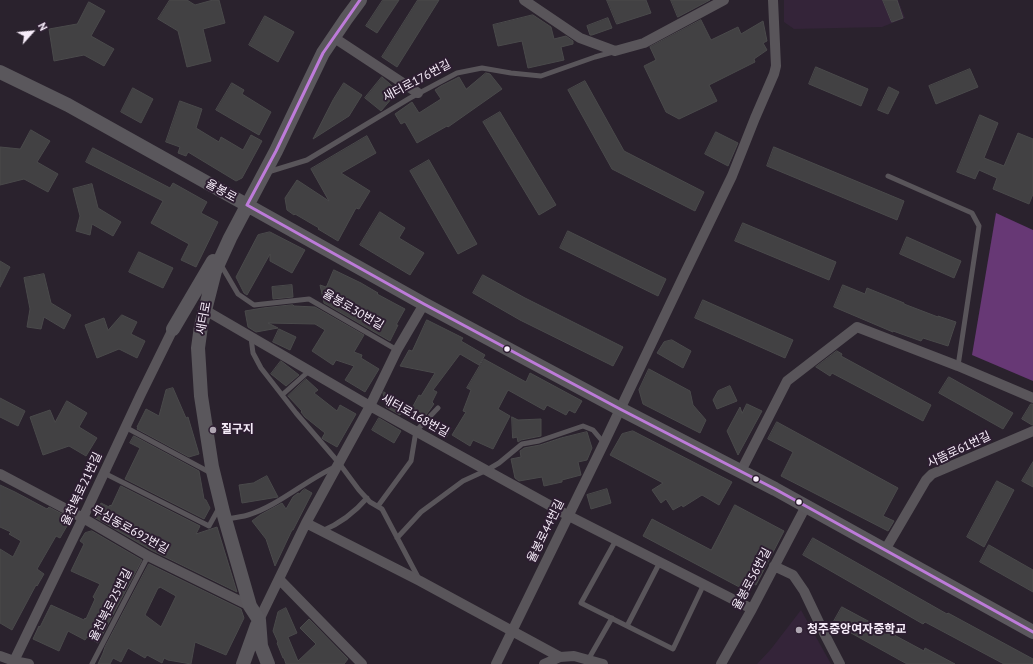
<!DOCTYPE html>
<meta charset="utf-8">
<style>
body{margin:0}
#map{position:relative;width:1033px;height:664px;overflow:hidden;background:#2a222d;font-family:"PT Sans",sans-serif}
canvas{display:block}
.north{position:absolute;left:12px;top:12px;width:40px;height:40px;-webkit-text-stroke:3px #2d1e31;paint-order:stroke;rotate:63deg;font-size:11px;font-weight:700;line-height:16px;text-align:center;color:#f7edfa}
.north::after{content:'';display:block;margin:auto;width:14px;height:18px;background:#f7edfa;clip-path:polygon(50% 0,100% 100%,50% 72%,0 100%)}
</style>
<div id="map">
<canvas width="1033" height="664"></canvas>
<div class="north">N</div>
</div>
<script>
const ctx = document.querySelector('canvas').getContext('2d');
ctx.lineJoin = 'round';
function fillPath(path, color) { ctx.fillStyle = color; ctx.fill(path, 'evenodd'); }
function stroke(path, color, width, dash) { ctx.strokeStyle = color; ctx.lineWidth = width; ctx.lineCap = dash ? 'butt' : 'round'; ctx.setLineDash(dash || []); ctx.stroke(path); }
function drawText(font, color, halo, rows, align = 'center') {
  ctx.font = font + ' "PT Sans","Noto Sans KR",sans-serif'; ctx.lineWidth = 4; ctx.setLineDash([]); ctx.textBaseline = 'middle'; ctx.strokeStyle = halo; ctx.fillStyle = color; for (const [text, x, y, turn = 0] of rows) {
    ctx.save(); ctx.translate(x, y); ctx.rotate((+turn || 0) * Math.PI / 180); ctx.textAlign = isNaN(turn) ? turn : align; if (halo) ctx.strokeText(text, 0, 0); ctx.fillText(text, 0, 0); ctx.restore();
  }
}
const built = new Path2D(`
 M784,0H898L905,18L882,27L794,29L784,22Z
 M801,610L831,664H757L771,649Z`);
const forest = new Path2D(`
 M996,213L1033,230V381L972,355Z`);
const building = new Path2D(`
 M170,0H187L195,5L213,0H219L225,23L203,29L211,61L187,67L178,31L158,19Z
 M383,0H399L377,33L366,26Z
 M418,0H439L397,67L382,57Z
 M607,0H646L651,13L617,24Z
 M671,0H710L678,17Z
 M883,0H897L903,18L892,22Z
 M89,2L105,11L91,36L114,49L104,66L84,55L54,61L49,29L77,24Z
 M533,15L551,27L554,39L566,36L573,41V44L561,47L564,60L528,68L522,41L498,46L493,25Z
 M265,16L294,32L278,62L249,45Z
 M608,18L612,28L592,35H590L587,26Z
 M701,20L711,40L738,27L741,34L763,21L767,41L763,43L767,50L754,59L755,62L709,85L717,101L679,119L666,112L644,66L656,60L650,47Z
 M816,67L868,89L861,106L809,84Z
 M970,69L978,87L936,104L929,86Z
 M486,73L490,74L502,89L448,127L447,126L417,143L405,122L401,124L395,114L412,102L419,113L441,99L435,90L441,86L459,77L466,89Z
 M382,77L398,91L381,111L365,98Z
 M585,81L624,151L704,192L695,211L612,169L568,90Z
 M232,83L244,90L242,94L271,112L259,135L216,110Z
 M344,83L362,95L349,116L313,139L333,100Z
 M889,87L899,92L888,114L878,110Z
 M133,88L153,99L141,123L121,112Z
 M180,101L202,109L196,128L219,142L221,137L243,150L251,135L262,141L242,178L236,181L188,152L186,156L178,153L180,147L166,142Z
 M500,112L556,205L539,215L483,122Z
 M980,115L998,123L984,158L1004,166L1018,133L1033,139V194L1029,204L993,189L997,178L979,170L975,179L957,172Z
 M31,130L50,141L37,162L58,174L48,192L24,179L0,185V147L20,149Z
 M716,132L738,143L728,166L705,154Z
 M367,136L376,153L341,173L370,191L359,209L356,208L338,241L318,229L319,228L295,214L294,215L287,210L285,198L297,180L329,201L311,169Z
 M774,147L904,201L897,220L767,166Z
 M93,148L170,188L173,183L207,202L201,213L218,222L196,267L181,260L189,244L151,223L163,201L86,162Z
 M429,160L477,244L458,254L410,171Z
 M92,184L98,208L121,222L113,236L92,224L90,235L76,231L80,216L73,189Z
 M380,212L405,228L399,238L424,253L410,275L360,245Z
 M743,223L836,262L829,280L735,241Z
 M568,231L666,279L658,296L560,248Z
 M270,232L305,250L292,273L270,261V254L247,295L244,293L236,277L258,235Z
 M907,237L961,261L954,278L900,254Z
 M139,252L173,268L163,288L129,272Z
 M0,261L10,267L0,287Z
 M334,270L361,283L378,293L377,294L405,309L396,325H398L390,341L324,303L320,285L326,287Z
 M44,274L51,303L71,315L64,329L44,317L41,329L27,327L30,309L24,278Z
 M483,275L525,298L623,347L613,366L520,320L473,293Z
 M292,285L293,297L273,299L272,287Z
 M843,285L865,294L867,288L904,303V304L938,317V316L956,322L948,346L923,338L921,341L893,331V332L834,307Z
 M703,300L793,340L785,358L695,318Z
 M293,305L294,306L315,307L364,335L354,352L362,355L361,358L379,369L365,392L345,380L354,366L336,360L333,365L312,351L325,330L315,324L268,323L278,328L256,332L248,327L245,311L263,308Z
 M122,315L137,322L131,334L145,341L137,358L119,349L97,358L85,325L104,318L108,330Z
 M427,320L463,338L461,341L485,355L479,365L460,354L433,390L437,392L432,402L434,404L429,411L426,415L412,408L419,395L421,396L435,373L400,366L409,350L412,351Z
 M279,329L296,337L290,350L273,342Z
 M672,340L691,351L683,368L657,353L664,342Z
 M837,351L842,354L841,356L931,405L923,421L832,373L830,376L816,367Z
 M484,359L526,382L530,373L582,401L575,413L569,410L566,415L547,405L544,410L508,390L498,409L510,416L493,449L473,440L470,446L452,435L466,412L463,411L471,390L467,388Z
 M281,361L299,375L286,386L271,374Z
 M649,369L690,391L693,405L706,420L700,433L643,404L639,390Z
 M949,377L1013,413L1003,429L939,393Z
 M306,379L318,390L314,393L337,411L340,405L356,414L337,447L323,439L322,438L325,433L305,417L301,412L302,411L288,396Z
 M730,386L737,401L717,409L713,400L718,391Z
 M173,388L186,418L188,417L199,454L189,457L137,429L138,427H137L146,409L159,416L166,390Z
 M384,392L406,407L400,415L386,407L383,393Z
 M0,398L25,411L18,426L0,417Z
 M67,401L87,413L79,427L97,438L86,456L69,446L43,455L30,417L50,410L55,422Z
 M747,404L762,411L738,455L727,431L740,407L742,413Z
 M1031,404H1033V425H1032L1022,419Z
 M512,417L518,420L541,419V436L521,440L518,442L517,437L513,438Z
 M379,418L401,431L394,443L372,430Z
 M433,419L451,428L446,438L428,428Z
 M777,422L898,488L883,516L894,521L888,531L781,476L793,452L768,439Z
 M633,431L732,482L719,505L702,495L683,507L682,505L673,510L666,499L661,503L652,490L663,483L610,455L622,434Z
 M587,432L592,448L587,460L578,462L581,475L562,480V482L544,486L542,477L519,481L515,478L511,459L521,457L520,451L524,448L540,445L561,438Z
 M134,436L199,471L204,499L206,500L210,508L204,519L125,479L140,448L130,443Z
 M1033,462V487L1022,481Z
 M267,476L278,497L242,503L239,485L253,483Z
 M997,481L1014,490L984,547L967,537Z
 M0,485L15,492L47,509L49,507L66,516L67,526L60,538L56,536L37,569L44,574L37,586L36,585L12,630L0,623V549L13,557L21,541L9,534L11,532L0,527Z
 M121,486L200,526L196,534L217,527L237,592L151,550L94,517L101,503L109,507L110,505L111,506Z
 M305,489L312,493L293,530H292L275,566L266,539L252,521L260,515L282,503L286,509L293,497L298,493L300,494L301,492Z
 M607,489L611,503L591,509L587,495Z
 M735,505L784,531L756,585L749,582L745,590L643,536L652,519L711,550Z
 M92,531L142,560L98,643L87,637L85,640L68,631L59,651L33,639L39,626L40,627L51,605L84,620L85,618L86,619L95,599L93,597L100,584L71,571L84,544L80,541L85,533Z
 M813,538L947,614L948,613L1033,659V664H1004L925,622L923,624L803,555Z
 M989,545L1033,570V592L980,562Z
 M149,564L241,609L244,618L226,655L195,642L191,664L168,660L164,658L162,663L147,655L145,658L128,648L121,662L113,658L110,664H98L103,653L105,647ZM160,587L176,596L161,627L145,615L158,588H159Z
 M842,607L924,651L925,648L955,664H907L833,623Z
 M286,608L297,633L288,637L298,661L316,644L300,628L309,619L348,659L344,664H286L284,658H283L277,643L278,642L273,631L278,612Z`);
const lane = new Path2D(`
 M268,172L307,160L410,98L457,73L482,68L511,73L541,76L595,57L613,52
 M888,176L972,213L979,226L958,366
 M221,265L238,294L254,305L309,299L397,350
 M251,338L253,353L261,368L296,413L339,463L359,490L370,502L382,509L419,579
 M282,395L309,371
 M125,427L211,473
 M104,473L209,526L219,508
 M378,506L411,461L416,431L438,408
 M226,519C233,518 241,517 248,515C278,506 306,480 335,467
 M322,531C339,524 355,512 367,498
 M397,538L421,512L463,481L487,470L499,463L522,444L539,441L583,426L593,430L604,443
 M616,540L581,603L673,649L704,584
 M627,626L660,562
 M588,660L612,618
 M92,664L148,556`);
const street = new Path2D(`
 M524,0L580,38L615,51L644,43L724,0
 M333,37L418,93
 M205,310L370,406L569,516L752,609
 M741,471L787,381L857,327L958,366L1033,398
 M0,474L83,518L148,556L250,606
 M306,523L420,581L560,657L574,656L603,664
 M885,550L926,480L932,474L1033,431
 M774,566L793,575L804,591L825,635L840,664
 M279,579L362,664
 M259,620L306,523L370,406L397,350L424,304
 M0,656L14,661L29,664
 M14,661L83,518L140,396L173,329
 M496,664L604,443L685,273L732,176L755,118L774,74L776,66L773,0
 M544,664L560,657
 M721,664L752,609L806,506`);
const secondary = new Path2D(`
 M0,72L68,105L424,304L620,409L775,489L1033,632
 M173,329L213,261
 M243,664L257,625
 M268,664L261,646L259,620L250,606L223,512L212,467L201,396L198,348L201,326L215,271L230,238L276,151L309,82L323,53L346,19L360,0`);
const bus1 = new Path2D(`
 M360,0L323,53L276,151L247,205L424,304L620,409L775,489L1033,632`);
const markers = [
 [507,349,3.5,"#f7edfa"],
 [213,430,4,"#afa6b2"],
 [756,479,3.5,"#f7edfa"],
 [799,502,3.5,"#f7edfa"],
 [799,630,4,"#afa6b2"]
];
const streetNames = [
 ["새터로176번길",417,81,-28],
 ["율봉로",221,191,29],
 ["율봉로30번길",353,310,30],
 ["새터로",204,318,-79],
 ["새터로168번길",415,416,29],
 ["사뜸로61번길",959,450,-25],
 ["율천북로21번길",82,489,-65],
 ["무심동로692번길",130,530,29],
 ["율봉로44번길",546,531,-64],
 ["율봉로56번길",752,579,-62],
 ["율천북로25번길",111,605,-63]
];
const poiNames = [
 ["질구지",221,430],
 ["청주중앙여자중학교",807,630]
];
fillPath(built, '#342439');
fillPath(forest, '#673875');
fillPath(building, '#424143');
stroke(building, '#4a4a4b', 1);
stroke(lane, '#59555a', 5);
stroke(street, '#59555a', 10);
stroke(secondary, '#5a575c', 14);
stroke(bus1, '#bd7bd9', 3);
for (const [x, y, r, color] of markers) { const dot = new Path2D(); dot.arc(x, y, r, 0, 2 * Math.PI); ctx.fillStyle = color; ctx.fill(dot); stroke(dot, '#2d1e31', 1.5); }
drawText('12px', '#f7edfa', '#2d1e31', streetNames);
drawText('bold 12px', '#f7edfa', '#2d1e31', poiNames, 'left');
</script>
